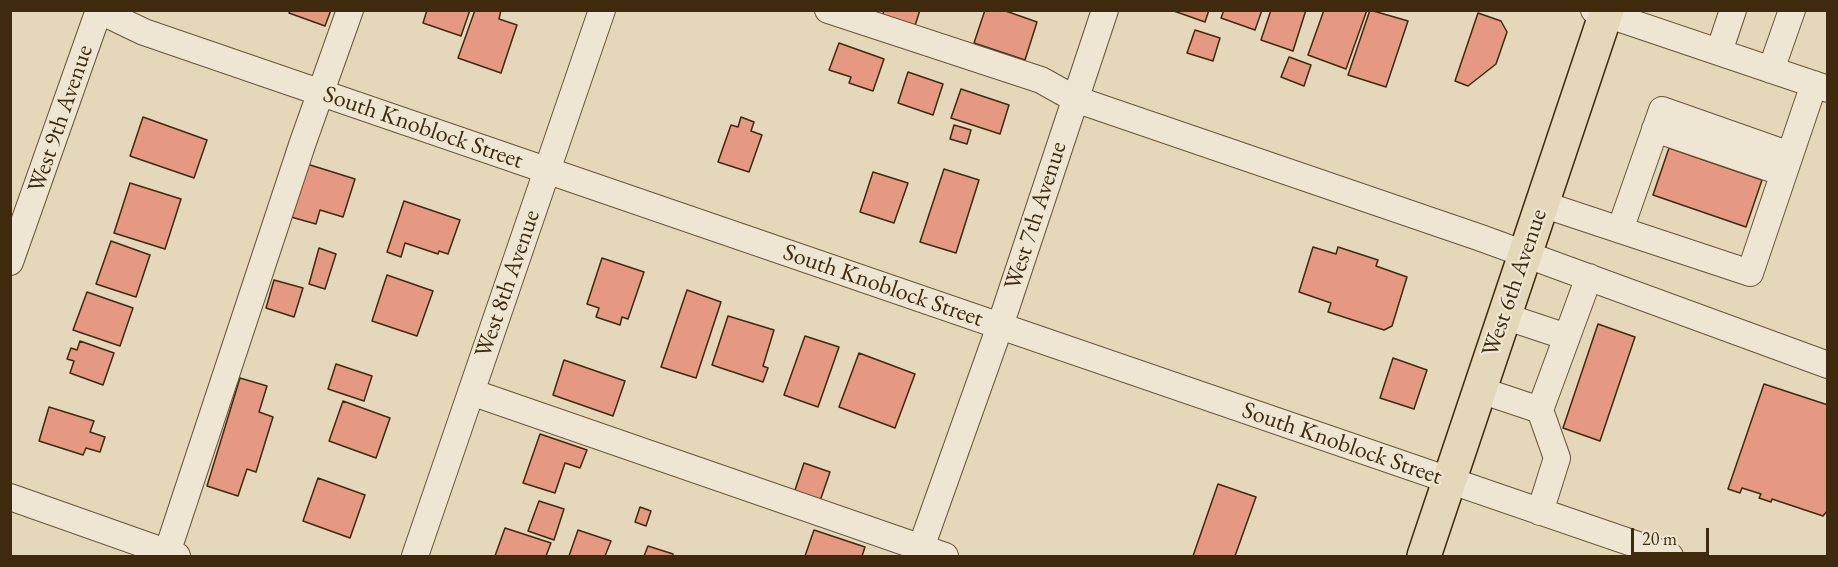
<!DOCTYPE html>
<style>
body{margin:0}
#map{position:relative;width:1838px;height:567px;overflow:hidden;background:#e5d7b9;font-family:"EB Garamond",serif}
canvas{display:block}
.frame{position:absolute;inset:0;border:12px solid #3f2a0e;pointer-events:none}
.scale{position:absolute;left:1631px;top:528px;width:78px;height:27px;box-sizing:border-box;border:3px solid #3f2a0e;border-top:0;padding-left:8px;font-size:18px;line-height:21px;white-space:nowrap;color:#3f2a0e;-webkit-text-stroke:4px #eee5d2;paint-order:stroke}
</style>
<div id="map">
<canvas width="1838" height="567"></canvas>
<div class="frame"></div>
<div class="scale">20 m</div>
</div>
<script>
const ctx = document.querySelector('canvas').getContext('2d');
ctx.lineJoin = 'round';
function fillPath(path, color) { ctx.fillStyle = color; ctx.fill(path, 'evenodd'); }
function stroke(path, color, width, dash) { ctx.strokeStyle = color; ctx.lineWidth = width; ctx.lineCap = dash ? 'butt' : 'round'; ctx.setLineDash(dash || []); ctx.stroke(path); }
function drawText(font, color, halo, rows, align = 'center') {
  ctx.font = font + ' "EB Garamond",serif'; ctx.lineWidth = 4.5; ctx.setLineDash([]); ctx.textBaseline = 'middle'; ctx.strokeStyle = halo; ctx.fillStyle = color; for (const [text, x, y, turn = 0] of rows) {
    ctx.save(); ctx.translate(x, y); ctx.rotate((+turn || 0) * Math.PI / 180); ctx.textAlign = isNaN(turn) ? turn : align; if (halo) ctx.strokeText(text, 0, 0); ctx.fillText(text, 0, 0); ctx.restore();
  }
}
const building = new Path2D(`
 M290,10H331L325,26L289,13Z
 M427,10H470L461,36L423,23Z
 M475,10H501L499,19L517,25L501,73L458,58Z
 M884,10H920L913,32L881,21Z
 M985,10H1003L1037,22L1025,60L974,43Z
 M1171,10H1209L1205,22Z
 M1224,10H1262L1255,30L1221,18Z
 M1271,10H1306L1293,51L1261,40Z
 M1324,10H1367L1346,69L1308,55Z
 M1370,10L1408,21L1386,87L1348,75Z
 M1478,13L1501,21L1507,32L1496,64L1468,86L1455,81Z
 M1195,30L1220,38L1213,61L1187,53Z
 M839,43L884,59L873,91L849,83L851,77L829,70Z
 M1289,57L1311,65L1304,86L1281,77Z
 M908,72L943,84L933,115L898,103Z
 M961,89L1009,105L1000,134L951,118Z
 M143,117L207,140L194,178L130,156Z
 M741,117L754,122L751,131L762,135L749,172L718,162L731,125L738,127Z
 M954,125L971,130L967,144L950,139Z
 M1669,148L1762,180L1746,227L1653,195Z
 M307,164L355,179L343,217L320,210L316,224L291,217Z
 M944,169L979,180L956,253L920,242Z
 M873,172L908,183L894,223L860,212Z
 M130,183L181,199L165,249L114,233Z
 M404,201L460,220L448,254L439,251L438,254L405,243L401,257L387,252Z
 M111,241L150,255L136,297L96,284Z
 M1313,247L1336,254L1338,247L1378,260L1376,266L1407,277L1392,326L1384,330L1328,312L1331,303L1299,292Z
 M319,248L336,254L325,289L309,284Z
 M602,258L644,272L628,319L622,317L620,325L596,317L599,308L587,304Z
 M387,275L433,291L417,336L372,321Z
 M274,280L303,288L294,317L266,308Z
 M687,290L721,302L696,378L661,367Z
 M87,292L133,308L120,346L73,330Z
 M728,316L774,330L763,366L768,368L763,382L712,365Z
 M1598,324L1635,337L1600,441L1563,428Z
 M805,336L839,347L818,407L784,395Z
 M80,341L114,353L103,385L70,373L74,361L67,359L71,348L77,350Z
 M859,353L915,374L895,428L839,407Z
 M1393,358L1427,370L1414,409L1380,398Z
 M564,360L625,381L613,416L553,395Z
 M336,364L372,376L364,401L328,389Z
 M240,378L267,386L259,412L273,417L256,472L247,469L238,496L207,486Z
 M1764,384L1828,405V510L1823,516L1772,499L1771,502L1759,498L1761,494L1742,488L1740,493L1728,489Z
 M343,401L390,418L376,458L329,441Z
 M49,407L94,421L90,432L105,437L100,452L86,448L83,455L39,441Z
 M540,434L587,450L580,468L565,463L555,493L523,483Z
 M804,463L830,472L820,501L794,493Z
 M318,478L365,495L350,538L303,521Z
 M1218,484L1256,497L1235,556H1193Z
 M539,501L564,509L554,540L528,531Z
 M640,507L651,511L646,526L635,522Z
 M505,528L551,543L546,556H495Z
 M578,530L611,541L605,556H569Z
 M814,530L865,547L862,556H805Z
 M648,546L673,554V556H644Z`);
const minor = new Path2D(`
 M98,10L144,32L1670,556
 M828,10L1041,80L1075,99L1481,238L1828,365
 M1594,10L1828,89
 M1719,52L1733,10
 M1771,70L1792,10
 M1655,129L1784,173
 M1542,204L1750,273L1814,84
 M1620,230L1662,110L1790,155
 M10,262L99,10
 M1504,316L1567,337
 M1480,390L1540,410
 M471,392L945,556
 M10,497L177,556
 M1540,512L1557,458L1540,410L1589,277
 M166,556L303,142L350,10
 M415,556L602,10
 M918,556L1000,326L1105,10`);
const highway = new Path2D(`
 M1424,556L1607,10`);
const streetNames = [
 ["West 9th Avenue",61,119,-71],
 ["South Knoblock Street",423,128,19],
 ["West 7th Avenue",1036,216,-72],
 ["West 6th Avenue",1515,283,-71],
 ["West 8th Avenue",508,284,-71],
 ["South Knoblock Street",883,286,19],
 ["South Knoblock Street",1342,444,19]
];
fillPath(building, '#e59882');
stroke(building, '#3f2a0e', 1.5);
stroke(minor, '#685539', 28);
stroke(highway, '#3f2a0e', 36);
stroke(minor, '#eee5d2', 26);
stroke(highway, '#e5d7b9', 33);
drawText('24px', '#3f2a0e', '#eee5d2', streetNames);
</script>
